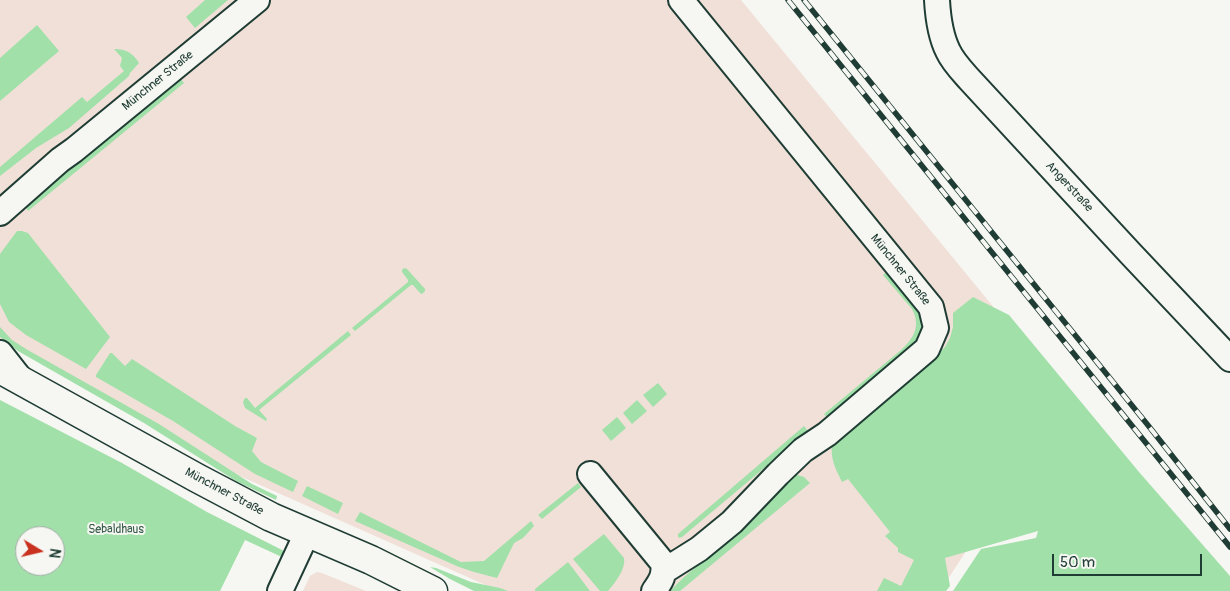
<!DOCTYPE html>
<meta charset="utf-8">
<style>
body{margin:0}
#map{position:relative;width:1230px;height:591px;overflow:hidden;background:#f6f6f2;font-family:Pangolin,sans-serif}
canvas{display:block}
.north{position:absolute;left:15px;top:526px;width:50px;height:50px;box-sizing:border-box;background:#f6f6f2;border:1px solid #a0aca6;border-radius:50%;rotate:99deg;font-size:14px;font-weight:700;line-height:20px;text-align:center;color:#1f3d34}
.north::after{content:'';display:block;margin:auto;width:18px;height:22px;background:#c8321e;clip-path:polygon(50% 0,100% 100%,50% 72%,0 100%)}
.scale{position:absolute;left:1052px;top:554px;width:150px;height:22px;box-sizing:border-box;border:2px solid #1f3d34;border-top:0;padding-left:6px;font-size:15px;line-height:18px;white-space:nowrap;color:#1f3d34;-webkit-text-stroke:4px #f6f6f2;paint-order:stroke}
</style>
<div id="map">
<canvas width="1230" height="591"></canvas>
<div class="north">N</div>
<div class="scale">50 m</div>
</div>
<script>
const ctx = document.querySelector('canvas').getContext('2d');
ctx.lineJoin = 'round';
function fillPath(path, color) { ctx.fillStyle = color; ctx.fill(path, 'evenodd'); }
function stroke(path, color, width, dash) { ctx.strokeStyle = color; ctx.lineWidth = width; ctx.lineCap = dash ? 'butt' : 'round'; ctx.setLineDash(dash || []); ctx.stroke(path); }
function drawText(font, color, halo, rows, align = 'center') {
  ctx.font = font + ' Pangolin,sans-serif'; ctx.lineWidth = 4; ctx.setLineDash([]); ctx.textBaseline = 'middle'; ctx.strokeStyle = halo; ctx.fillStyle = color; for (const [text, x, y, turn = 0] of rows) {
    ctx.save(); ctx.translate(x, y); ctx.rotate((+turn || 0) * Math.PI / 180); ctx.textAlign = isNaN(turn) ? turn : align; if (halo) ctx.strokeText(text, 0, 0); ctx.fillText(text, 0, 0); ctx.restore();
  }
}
const built = new Path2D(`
 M0,0H741L1121,462L978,533L940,591H499L233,473L71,378L0,339Z
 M317,572L322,573L366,591H303L310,576Z`);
const green = new Path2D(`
 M205,0H228L195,28L186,17Z
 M37,25L59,51L0,101V58Z
 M114,49C126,49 133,53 139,63L130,73L129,76L69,128L36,148L0,176V167L82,97L87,102L124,71L120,66L122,58Z
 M180,78L184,83L28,211L26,207L27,203Z
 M17,231H22L28,233L110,337L86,369L26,335L9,322L0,304V254Z
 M404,268L407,269L425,289V291L422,294L420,293L413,285H411L355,331L352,328L408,282V280L402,272V270Z
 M888,270C907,294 938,318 911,348L827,418L824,414L901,350C914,338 921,326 912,309L883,275Z
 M973,297L1009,315L1139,472L1230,576V591H953L981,549L1036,538L1038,531L945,558L950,586L946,591H877L884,578L901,586L914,560L898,552V548L885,536L890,532L848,479L842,482C836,470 830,459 832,444L927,364L945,347L950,338L953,327V313Z
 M0,327L12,340L26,349L159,424L252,484L277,496L276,500L236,481L144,423L18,351L0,337Z
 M348,331L351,335L259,410L267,419L266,421L245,408L243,402L245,398H247L255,408Z
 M110,353H112L125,366L132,359L235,426L257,438L252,451L261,462L298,481L293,492L255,474L173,421L96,377V375Z
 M658,383L667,394L653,407L643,395Z
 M0,400L122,463L207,512L286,552L284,558L245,540L220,591H0ZM25,536H55V566H25Z
 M637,400L647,411L632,424L623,413Z
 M617,417L626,428L611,441L602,430Z
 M804,426L808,431L806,433L682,537L679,538L678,536V534Z
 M794,474L804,477L810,483L680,591H670L684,577L735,534Z
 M578,483L581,487L542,519L538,515Z
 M307,486L343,503L338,514L302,496Z
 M360,512L461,562L484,561L531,521L534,526L523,538L514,543L497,578L474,572L459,567L355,521Z
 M604,534L624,558C626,569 615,583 608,591H600L573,559Z
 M568,562L590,591H535V589Z
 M430,567L436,568L471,582L500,588L508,591H474L450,579Z`);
const street = new Path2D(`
 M937,0C938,18 940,35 948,51C953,62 962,71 970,80L1130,253L1230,359
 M0,213L60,160L74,150L257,0
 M0,353L22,381
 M590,474L663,563C665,575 661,581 654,591
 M664,571L699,549L732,522L778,474L803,450L827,434L927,349L936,328L931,307L681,0
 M280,591L307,533`);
const secondary = new Path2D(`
 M0,369L197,478L271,517L371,560L433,591`);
const rail = new Path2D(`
 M788,0L1230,547
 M804,0L1147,424L1230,529`);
const streetNames = [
 ["Münchner Straße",158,81,-39],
 ["Angerstraße",1069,187,47],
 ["Münchner Straße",900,270,51],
 ["Münchner Straße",224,492,28]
];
const parkNames = [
 ["Sebaldhaus",116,530]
];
fillPath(built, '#f1e0d8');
fillPath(green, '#a1e0a9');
stroke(street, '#1f3d34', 28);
stroke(secondary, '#1f3d34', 31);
stroke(street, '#f6f6f2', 24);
stroke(secondary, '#f6f6f2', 28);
stroke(rail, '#1f3d34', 5.5);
stroke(rail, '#f6f6f2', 4, [11]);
drawText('12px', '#1f3d34', '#f6f6f2', streetNames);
drawText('12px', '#395e4b', '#f6f6f2', parkNames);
</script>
